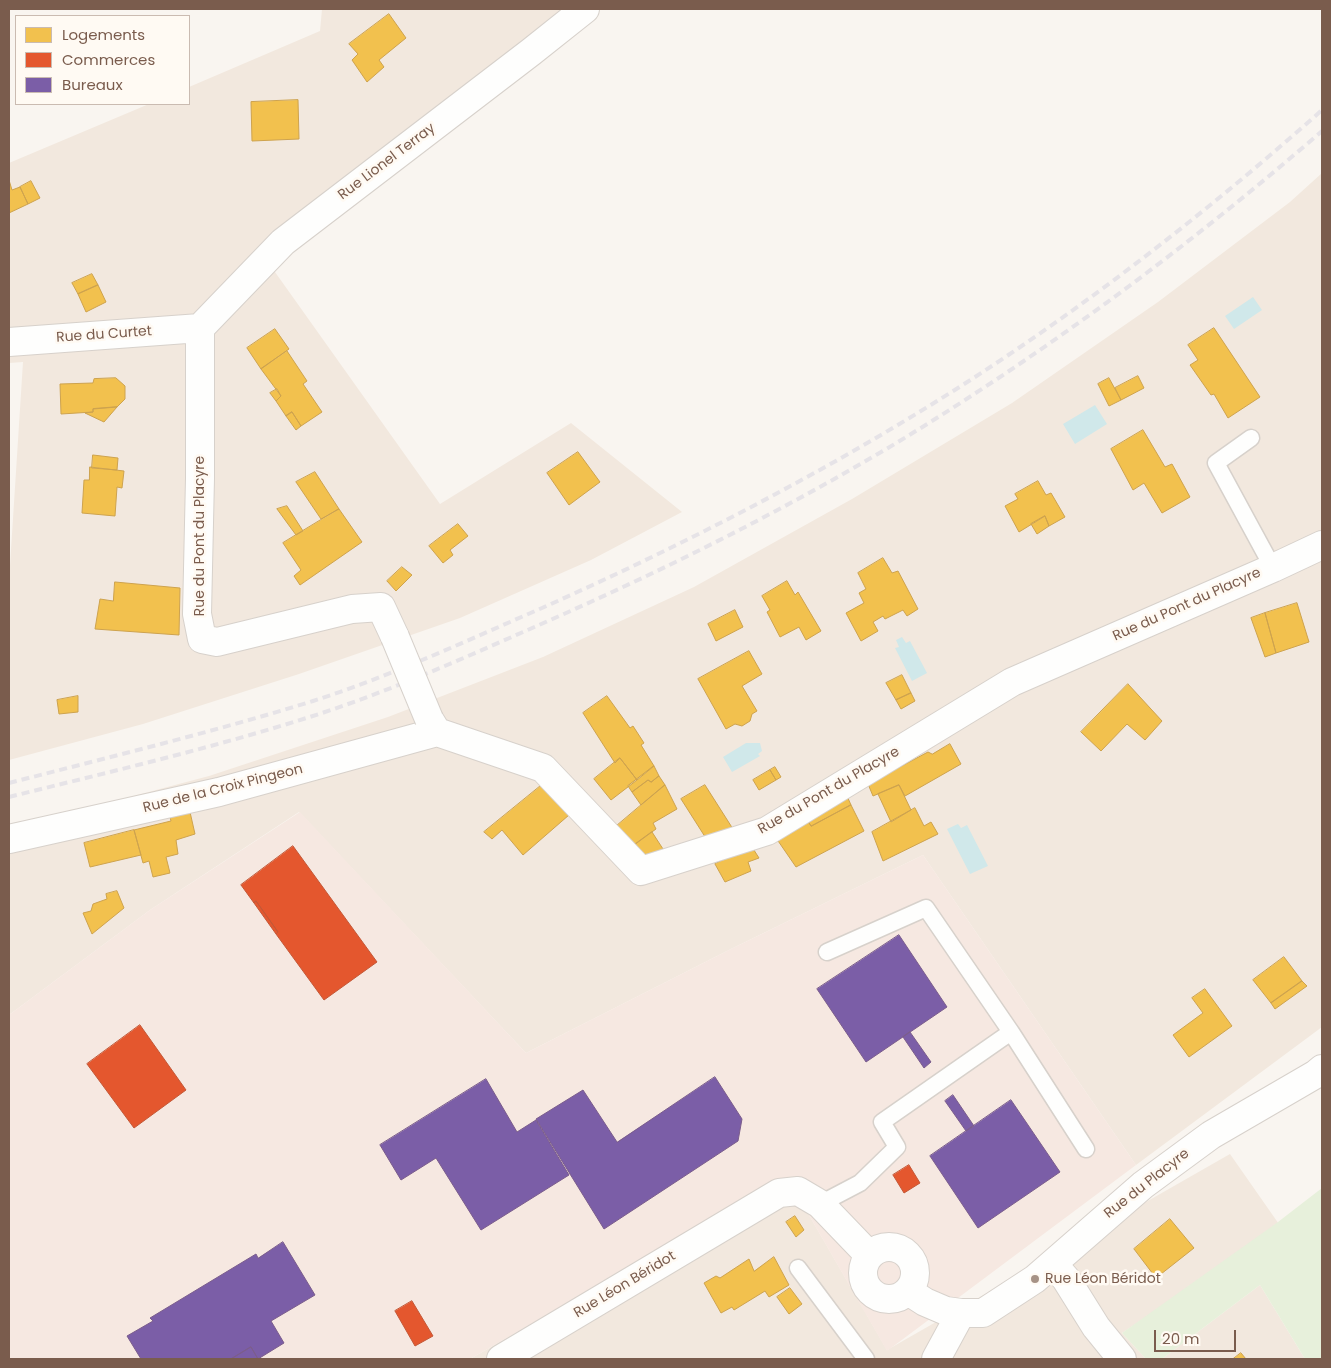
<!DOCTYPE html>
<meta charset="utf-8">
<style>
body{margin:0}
#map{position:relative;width:1331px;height:1368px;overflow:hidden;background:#f9f5f0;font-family:Poppins,sans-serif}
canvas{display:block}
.frame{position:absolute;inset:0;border:10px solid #7a5c4d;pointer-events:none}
.legend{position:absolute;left:15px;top:15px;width:175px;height:90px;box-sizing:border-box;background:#fffaf3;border:1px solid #cabbb1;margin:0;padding:6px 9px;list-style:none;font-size:15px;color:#7a5c4d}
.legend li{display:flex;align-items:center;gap:10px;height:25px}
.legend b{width:25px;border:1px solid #cabbb1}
.scale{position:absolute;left:1154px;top:1330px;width:82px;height:22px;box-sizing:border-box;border:2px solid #7a5c4d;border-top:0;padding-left:6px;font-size:15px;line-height:18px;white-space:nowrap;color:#7a5c4d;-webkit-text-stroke:4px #fffaf3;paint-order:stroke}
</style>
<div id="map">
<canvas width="1331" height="1368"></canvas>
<div class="frame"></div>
<ul class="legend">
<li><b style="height:14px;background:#f2c14e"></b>Logements</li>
<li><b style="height:14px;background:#e4572e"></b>Commerces</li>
<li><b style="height:14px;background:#7b5ea7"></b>Bureaux</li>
</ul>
<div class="scale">20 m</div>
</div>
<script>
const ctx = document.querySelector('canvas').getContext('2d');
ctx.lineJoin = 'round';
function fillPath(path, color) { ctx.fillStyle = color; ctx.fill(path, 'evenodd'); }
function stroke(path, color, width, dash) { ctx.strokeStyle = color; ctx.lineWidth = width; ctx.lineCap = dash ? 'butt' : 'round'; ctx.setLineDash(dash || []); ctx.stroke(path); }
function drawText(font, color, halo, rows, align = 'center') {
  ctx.font = font + ' Poppins,sans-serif'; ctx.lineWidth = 5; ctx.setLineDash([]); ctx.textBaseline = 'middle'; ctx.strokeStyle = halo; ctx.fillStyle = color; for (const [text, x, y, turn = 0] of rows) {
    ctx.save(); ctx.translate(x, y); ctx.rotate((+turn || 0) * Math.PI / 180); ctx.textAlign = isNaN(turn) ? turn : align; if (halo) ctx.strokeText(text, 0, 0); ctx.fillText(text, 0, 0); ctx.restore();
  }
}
const residential = new Path2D(`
 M322,9H578L270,265L440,504L571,423L682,512L591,560L460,618L299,674L143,724L9,760V581L23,362L9,363V163L149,104H189V87L320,31Z
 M1322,173V1027L1136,1165L923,855L729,950L526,1053L299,812L150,910L9,1015V829L209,776L388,717L543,657L694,587L852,499L1012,403L1158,302L1290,202Z
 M1230,1154L1281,1227L1122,1333L1146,1359H470L787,1177L887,1350Z
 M1260,1285L1305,1359H1162Z`);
const commercial = new Path2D(`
 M300,812L526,1053L729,950L923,855L1136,1165L887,1351L787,1177L470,1359H9V1015L150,910Z`);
const green = new Path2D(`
 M1322,1188V1359H1305L1260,1285L1162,1359H1146L1122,1333L1278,1222Z`);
const water = new Path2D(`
 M1253,297L1262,310L1234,329L1225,316Z
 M1095,405L1107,424L1075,444L1063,424Z
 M902,637L906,643L910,641L927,673L912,681L895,648L899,647L896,640Z
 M746,743H760L762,751L758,754L760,756L732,772L723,757Z
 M958,824L961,828L967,825L988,866L970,874L947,829Z`);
const homes = new Path2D(`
 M389,14L406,38L379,60L384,67L367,82L352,60L358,54L349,44Z
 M298,100L299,139L252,141L251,102Z
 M9,180L12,190L20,187L28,204L9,213Z
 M31,181L40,198L28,204L20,187Z
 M92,274L98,285L78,294L72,283Z
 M98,285L106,302L86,312L78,294Z
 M1214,328L1260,397L1228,418L1214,394L1211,395L1190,365L1198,360L1188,345Z
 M275,329L289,349L261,369L247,348Z
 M287,351L307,381L303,384L322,412L301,426L292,412L286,416L276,401L281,396L261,369Z
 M1138,376L1144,388L1121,400L1115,388Z
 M116,378L125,386V399L117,407L93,409V412L61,414L60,384L93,383L94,379Z
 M1109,378L1121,400L1109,406L1098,384Z
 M277,389L281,396L276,401L270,393Z
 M117,407L104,422L85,413L93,412V409Z
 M292,412L301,426L296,430L286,416Z
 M1143,430L1165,467L1172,464L1190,497L1162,513L1144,483L1133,490L1111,449Z
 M578,452L600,482L569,505L547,473Z
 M93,455L118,458L117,470L92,468Z
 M90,467L124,471L122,488L117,487L115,516L82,513L84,480H89Z
 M315,472L339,509L321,519L296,482Z
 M1038,481L1046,495L1051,493L1065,517L1049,526L1045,516L1019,532L1005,506L1018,499L1015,494Z
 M287,506L303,531L296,535L277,509Z
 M339,509L362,542L300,585L294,576L301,570L283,543Z
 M1045,516L1049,526L1037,534L1031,524Z
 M458,524L468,536L450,550L453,555L443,563L429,546Z
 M883,558L892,573L898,571L918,609L907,616L903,610L885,619L883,616L873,622L878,631L861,641L846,613L864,603L859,593L866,589L858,573Z
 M402,567L412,575L396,591L387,581Z
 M787,581L795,595L798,592L821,631L806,640L799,627L780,637L767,612L770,610L762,596Z
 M115,582L180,588L179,635L95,629L100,599L113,601Z
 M1297,603L1309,642L1276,653L1265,613Z
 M735,610L743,627L716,641L708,624Z
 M1265,613L1276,653L1265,657L1251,618Z
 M749,651L762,674L742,686L757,711L752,714L750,721L742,726L735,724L726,729L698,679Z
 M902,675L911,693L896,700L886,683Z
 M1128,684L1162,721L1145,740L1127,724L1101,751L1081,732Z
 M911,693L915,701L901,709L896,700Z
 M78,696V712L59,714L57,700Z
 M607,696L630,728L633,726L644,743L641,745L654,766L637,780L620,758L615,763L583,713Z
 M950,744L961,764L905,796L899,785L873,796L868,784L928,752L932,754Z
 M620,758L637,780L611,800L594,779Z
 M654,766L659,776L651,782L648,780L632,792L628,786Z
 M775,767L781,777L776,780L770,770Z
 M770,770L776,780L759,790L753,780Z
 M659,776L665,785L641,805L632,792L648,780L651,782Z
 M543,784L569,815L523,855L502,830L492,839L484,832Z
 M665,785L677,809L653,823L656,829L630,848L613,829Z
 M705,785L733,829L709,843L681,799Z
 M899,785L911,810L891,822L878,794Z
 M847,796L851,805L811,826L806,818Z
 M851,805L864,831L796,867L774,835L806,818L811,826Z
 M915,808L924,826L931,822L938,834L883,861L872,832Z
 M190,812L195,834L176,840L178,854L166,857L170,873L153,877L149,861L143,863L134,830L171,821L170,817Z
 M134,830L141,855L90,867L84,843Z
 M652,832L663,849L650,860L630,848Z
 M752,847L759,858L748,862L751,871L725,882L715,864Z
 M117,891L124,908L92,934L83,913L91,911L93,904L107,899L106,894Z
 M1284,957L1302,981L1271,1003L1253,980Z
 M1302,981L1307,986L1275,1009L1271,1003Z
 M1205,989L1232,1026L1189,1057L1173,1035L1203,1013L1192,998Z
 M795,1216L804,1230L796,1237L786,1222Z
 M1170,1219L1194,1248L1156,1278L1134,1249Z
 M774,1257L789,1285L769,1297L765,1291L734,1310L732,1307L721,1313L704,1283L716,1276L720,1278L749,1259L754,1271Z
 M790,1288L802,1304L789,1314L777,1297Z
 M1241,1353L1246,1359H1233Z`);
const shops = new Path2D(`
 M293,846L377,962L324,1000L276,934L278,932L256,901L254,903L241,885Z
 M256,901L278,932L276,934L254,903Z
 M140,1025L186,1090L134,1128L87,1064Z
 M909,1165L920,1183L904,1193L893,1175Z
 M412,1301L433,1336L415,1346L395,1311Z`);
const offices = new Path2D(`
 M899,935L947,1007L866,1062L817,989Z
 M910,1032L931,1062L924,1068L903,1037Z
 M715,1077L742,1119L738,1141L604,1229L536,1119L583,1090L617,1142Z
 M486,1079L517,1132L536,1120L569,1175L481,1230L436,1158L401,1180L380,1145Z
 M953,1095L974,1126L966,1131L945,1101Z
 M1011,1100L1060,1172L978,1228L930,1156Z
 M283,1242L315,1295L271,1321L284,1343L258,1359L251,1347L231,1359H141L127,1336L153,1321L150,1318L256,1254L258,1258Z
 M251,1347L258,1359H231Z`);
const service = new Path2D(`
 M1251,438L1216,463L1273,568
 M827,952L926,908L1011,1032
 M820,1204L860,1183L897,1147L882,1122L1011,1032L1086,1149
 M798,1268L866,1359`);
const minor = new Path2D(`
 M200,328V478L197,614L202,639L217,642L352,609L381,607L395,637
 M200,328L283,242L531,52L585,9
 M9,342L200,328
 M429,719L437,732L543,768L641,871L767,831L1012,682L1273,568L1322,545
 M9,839L219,792L437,732
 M1053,1264L1066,1279L1096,1327L1122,1359
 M936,1359L961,1313`);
const tertiary = new Path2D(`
 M863 1273a26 26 0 1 1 52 0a26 26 0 1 1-52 0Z
 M908,1291L925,1302L946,1311L961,1313H983L1035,1279L1143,1185L1211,1135L1316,1074L1322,1069
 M501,1359L779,1193L798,1191L820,1204L869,1255`);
const rail = new Path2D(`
 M9,783C110,757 213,732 313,701C391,676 466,641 542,608C690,542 835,467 972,379C1094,300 1213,207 1322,110
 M9,797C113,771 217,747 319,714C398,688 473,654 548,621C664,570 778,513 888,448C1041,356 1187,248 1322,131`);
const minorBridge = new Path2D(`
 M395,637L429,719`);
const markers = [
 [1035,1279,5,"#a69286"]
];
const streetNames = [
 ["Rue Lionel Terray",387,162,-37],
 ["Rue du Curtet",104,335,-4],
 ["Rue du Pont du Placyre",200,536,-90],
 ["Rue du Pont du Placyre",1187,605,-24],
 ["Rue de la Croix Pingeon",223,789,-14],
 ["Rue du Pont du Placyre",829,791,-30],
 ["Rue du Placyre",1147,1184,-38],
 ["Rue Léon Béridot",625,1285,-31]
];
const poiNames = [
 ["Rue Léon Béridot",1045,1279]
];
fillPath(residential, '#f2e8de');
fillPath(commercial, '#f6e8e1');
fillPath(green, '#e7f0db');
fillPath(water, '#d0e8ea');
fillPath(homes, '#f2c14e');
stroke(homes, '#cea34e', 1);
fillPath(shops, '#e4572e');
stroke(shops, '#c45837', 1);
fillPath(offices, '#7b5ea7');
stroke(offices, '#7b5d8c', 1);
stroke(service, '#d7d1cb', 19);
stroke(minor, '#d7d1cb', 30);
stroke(tertiary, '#d7d1cb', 30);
stroke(service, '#fefefd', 16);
stroke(minor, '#fefefd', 28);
stroke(tertiary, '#fefefd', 28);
stroke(rail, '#e6e3e7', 4, [8, 5]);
stroke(minorBridge, '#d7d1cb', 30, []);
stroke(minorBridge, '#fefefd', 28);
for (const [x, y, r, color] of markers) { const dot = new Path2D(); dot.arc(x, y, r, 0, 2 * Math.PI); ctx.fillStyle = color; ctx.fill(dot); stroke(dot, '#fffaf3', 2); }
drawText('14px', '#7a5c4d', '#fffaf3', streetNames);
drawText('14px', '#7a5c4d', '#fffaf3', poiNames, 'left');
</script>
